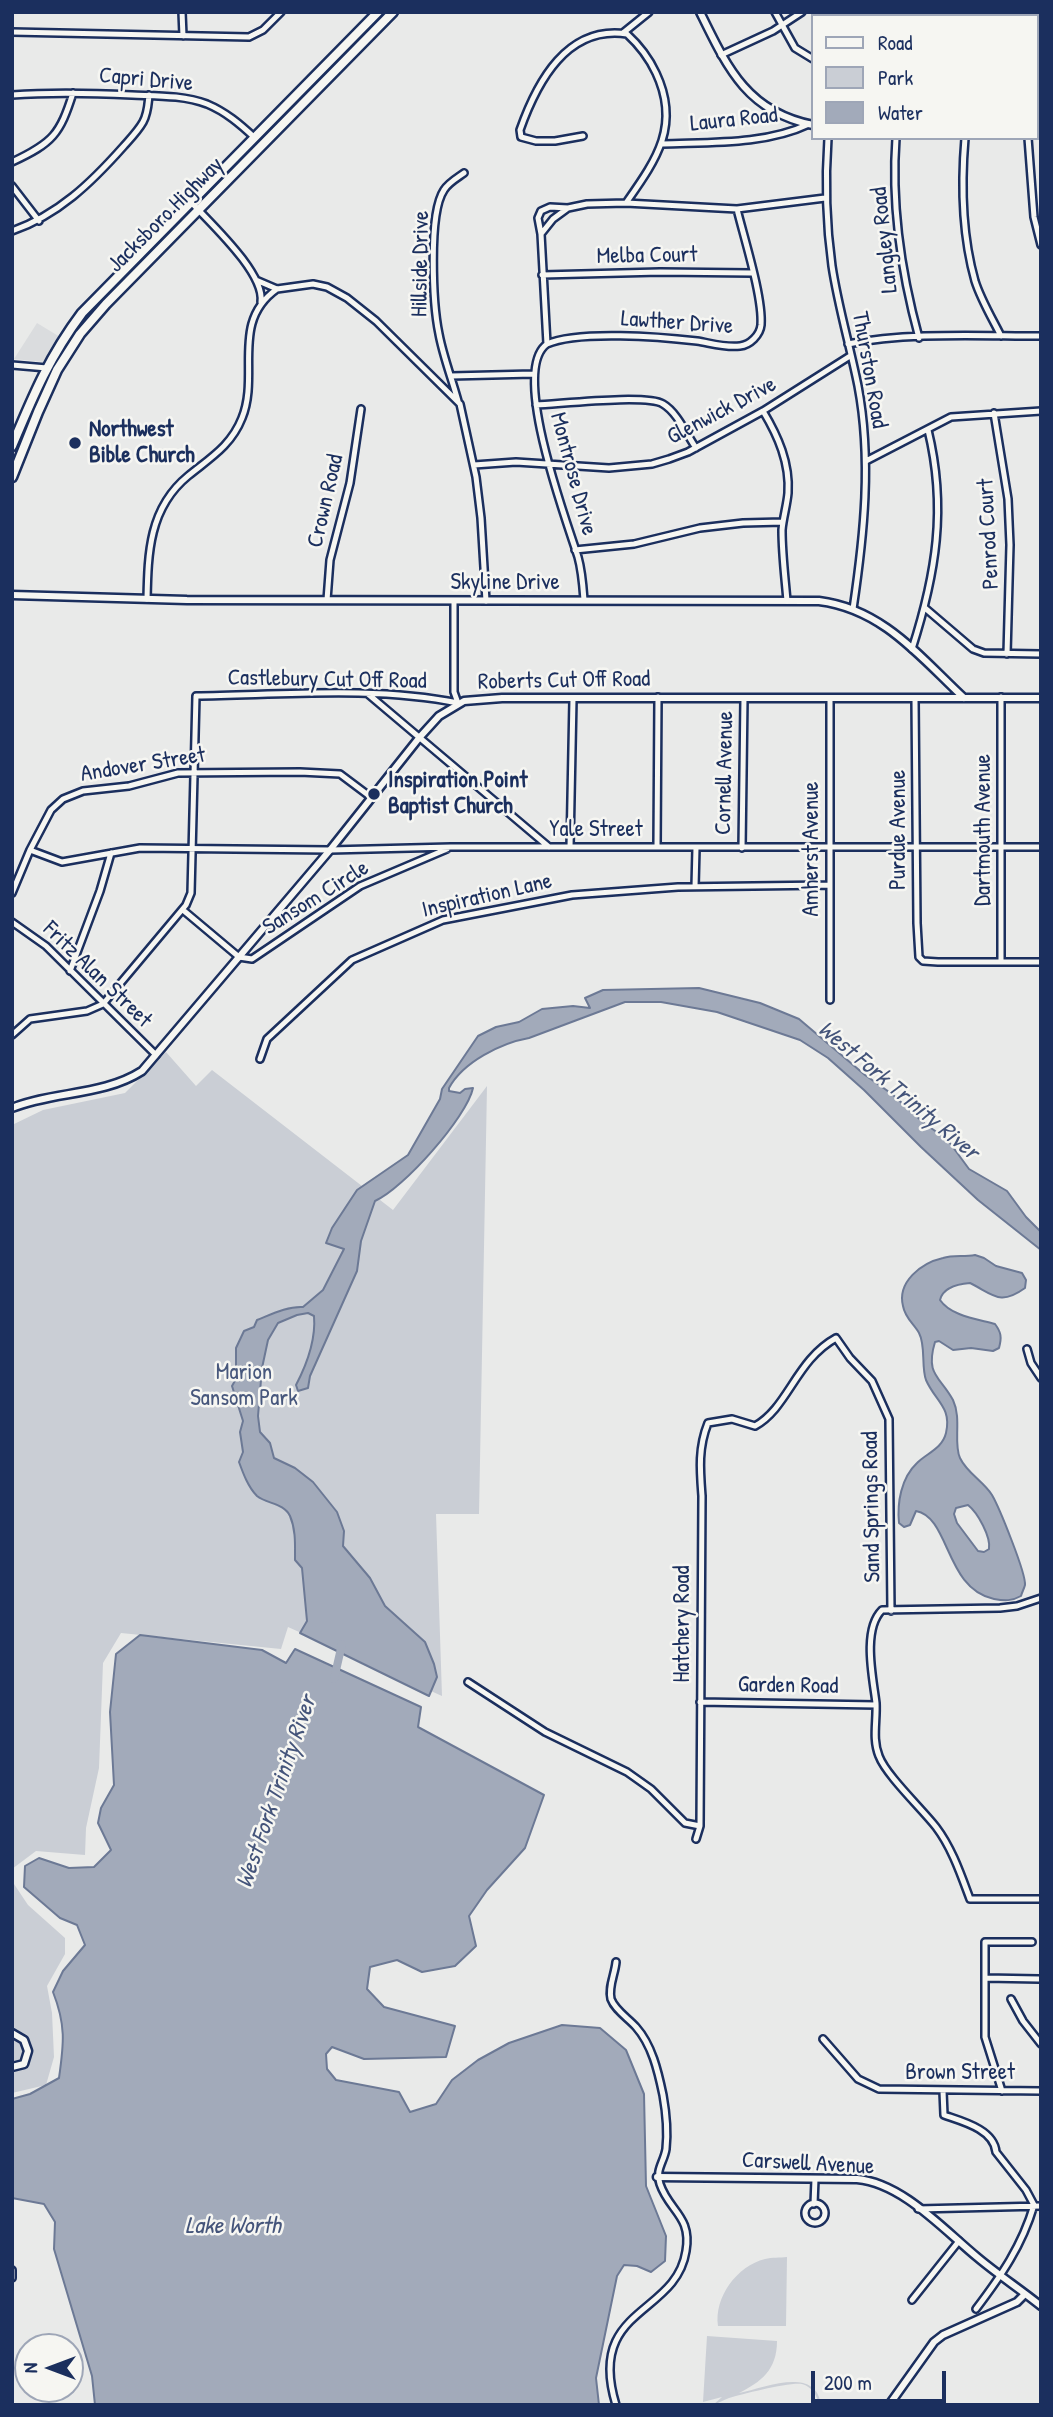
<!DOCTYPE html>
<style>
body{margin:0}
#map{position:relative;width:1053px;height:2417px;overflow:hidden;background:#e9eae9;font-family:"Patrick Hand",sans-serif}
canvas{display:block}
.frame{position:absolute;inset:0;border:14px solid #1b2f5e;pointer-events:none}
.legend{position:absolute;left:811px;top:14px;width:228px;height:126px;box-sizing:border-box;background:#f6f6f2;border:2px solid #9ea6b7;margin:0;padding:9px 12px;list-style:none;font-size:21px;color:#1b2f5e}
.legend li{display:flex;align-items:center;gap:14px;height:35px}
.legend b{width:35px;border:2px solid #9ea6b7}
.north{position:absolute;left:14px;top:2333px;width:70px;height:70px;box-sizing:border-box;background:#f6f6f2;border:2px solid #9ea6b7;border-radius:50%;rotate:270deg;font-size:19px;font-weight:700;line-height:28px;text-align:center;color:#1b2f5e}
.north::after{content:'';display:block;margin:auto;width:24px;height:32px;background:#1b2f5e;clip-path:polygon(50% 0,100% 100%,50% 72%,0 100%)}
.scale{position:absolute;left:811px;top:2371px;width:135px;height:32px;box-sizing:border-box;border:4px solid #1b2f5e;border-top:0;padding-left:9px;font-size:21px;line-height:24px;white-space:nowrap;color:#1b2f5e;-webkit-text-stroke:5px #f6f6f2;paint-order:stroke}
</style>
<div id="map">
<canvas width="1053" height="2417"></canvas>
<div class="frame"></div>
<ul class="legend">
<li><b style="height:9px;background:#f6f6f2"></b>Road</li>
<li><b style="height:19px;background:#caced5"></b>Park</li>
<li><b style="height:19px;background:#a2aaba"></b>Water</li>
</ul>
<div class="north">N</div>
<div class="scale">200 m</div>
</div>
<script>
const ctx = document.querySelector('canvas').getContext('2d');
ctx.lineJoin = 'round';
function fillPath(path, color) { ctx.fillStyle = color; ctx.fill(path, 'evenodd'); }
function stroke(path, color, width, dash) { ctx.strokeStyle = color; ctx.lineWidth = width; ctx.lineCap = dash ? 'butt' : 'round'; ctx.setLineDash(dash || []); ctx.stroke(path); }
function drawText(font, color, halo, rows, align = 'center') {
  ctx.font = font + ' "Patrick Hand",sans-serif'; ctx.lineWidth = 5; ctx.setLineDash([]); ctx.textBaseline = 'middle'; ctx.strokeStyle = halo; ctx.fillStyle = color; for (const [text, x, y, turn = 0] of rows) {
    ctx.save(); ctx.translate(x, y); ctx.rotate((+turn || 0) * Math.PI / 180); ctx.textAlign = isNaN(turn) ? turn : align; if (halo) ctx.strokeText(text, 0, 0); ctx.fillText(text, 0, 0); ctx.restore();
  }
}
const built = new Path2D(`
 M37,323L60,337L43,362L14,359Z`);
const green = new Path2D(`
 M166,1052L196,1086L212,1070L393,1210L487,1086L479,1514H436L442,1696L288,1627L281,1649L121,1633L103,1663L99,1768L86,1828L85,1855L36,1851L12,1869V1125L43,1110L125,1093Z
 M12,1881L28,1905L65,1938V1954L47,1986L52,2013L54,2057L46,2085L12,2093Z
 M787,2257L786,2326H718C714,2297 737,2266 765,2259C772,2257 780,2258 787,2257Z
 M707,2336L777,2341C777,2370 761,2382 739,2393C764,2388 816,2365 821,2405H819C817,2395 812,2387 802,2384C789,2382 743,2394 729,2398C723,2400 719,2403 713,2405L722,2397L703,2402Z`);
const water = new Path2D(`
 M699,988L760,1003L799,1019L865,1075L892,1094L925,1124L947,1139L969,1169L1007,1191L1026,1217L1041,1232V1250L978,1200L921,1147L864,1090L828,1058L800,1040L717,1012L661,1002H625L529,1038C501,1043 463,1062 449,1088V1091L460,1093L465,1089L473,1088C467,1117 403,1189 375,1201L361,1241L357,1271L310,1376L308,1388L298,1391L296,1385C307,1364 316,1340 314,1316L308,1313L297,1315L278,1323L268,1340L262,1368L258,1416L260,1432L270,1443L274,1458L295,1468L313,1482L337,1512L344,1531L343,1546L370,1578L385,1606L425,1642L434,1664L437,1677L429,1696L300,1633L307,1621L302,1568L295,1560C295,1545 296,1530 290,1516C284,1503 267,1504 257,1496C248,1487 243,1473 239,1462L243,1452L240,1432L243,1421L232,1386L236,1379V1348L244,1331L254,1327L257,1320C272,1314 288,1306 303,1307L323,1290L344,1249L326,1243L332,1228L357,1190L408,1155L440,1099L442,1089L478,1036L496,1027L519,1022L542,1009L573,1006L590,1008L585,998L603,990Z
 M975,1255L984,1258L996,1266L1022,1273L1026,1280L1025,1288C1000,1306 994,1295 970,1283C958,1284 943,1287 940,1300C951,1316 977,1319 995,1324C1001,1332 1002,1337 999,1348L993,1351L971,1348L953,1350L939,1341L935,1342C925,1375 940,1376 953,1400C962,1419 953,1443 960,1458C967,1473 983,1481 992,1495C999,1507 1026,1573 1025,1585C1024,1589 1022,1592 1021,1596C1012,1601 1005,1601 994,1599C945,1589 950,1517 916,1511L910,1525L904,1527L899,1523C897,1503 901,1478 917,1463C927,1453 942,1449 946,1433C952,1407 935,1401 926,1380C921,1366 926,1346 919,1333C914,1324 905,1318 903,1306C897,1282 921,1263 943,1258C953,1255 964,1257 975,1255ZM968,1505C978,1513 991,1537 989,1549L984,1552L978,1551L957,1523L954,1514L956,1508Z
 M140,1635L262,1650L286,1663L295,1649L421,1707L418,1727L544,1795L525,1848L487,1890L469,1916L476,1946L455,1966L422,1972L397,1960L370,1967L367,1989L384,2007L455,2026L446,2057L364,2059L332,2047L326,2054L327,2069L336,2080L399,2092L410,2112L436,2104L452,2080L478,2060L509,2043L562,2025L600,2028L626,2050L644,2094L646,2186L666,2236L665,2261L651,2272L637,2266L624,2265L617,2276L596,2378L599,2405H95L92,2376L54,2249L55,2222L44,2204L12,2198V2099L30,2094L59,2078C64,2043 66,2025 53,1992L63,1971L85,1945L77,1925L60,1918L24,1887L25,1866L39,1858L69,1868L94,1867L111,1850L98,1823L101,1808L114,1785L110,1712L116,1654Z`);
const river = new Path2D(`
 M334,1679L342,1644`);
const minor = new Path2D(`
 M182,12L183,36
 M775,12L795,48L813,59
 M965,12L968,16
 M996,16L1001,12
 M12,32L249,37L263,30L281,12
 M623,33L649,12
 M721,55L773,31L802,12
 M12,95C52,92 92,93 132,95C156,96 183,95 207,104C226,112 240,124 255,138
 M583,136L555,141H536L521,137L520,130C537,82 567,25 627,34C639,45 649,58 656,73C681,126 656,160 626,203
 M828,138C825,181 826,223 832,266C838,306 850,346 858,386C872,460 864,535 853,609
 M896,138C891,206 901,272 919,338
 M965,138C961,185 962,235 975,281C981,300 992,318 1001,336
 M1028,138L1034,217L1041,245
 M662,144C710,142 765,145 809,124
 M12,162C53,143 60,134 73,93
 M12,186L39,221
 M191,202C210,223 265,273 261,302
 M12,231C58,215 91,183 123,147C130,139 138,131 143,122C148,113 148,104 149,95
 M541,234L538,218L541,211L550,207L568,208
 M542,275L660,272L752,273
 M256,280L277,289L313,284L327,287L347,298L376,321L460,404L476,477L481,518L486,601
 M547,344C578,330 662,337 697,341C710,343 726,348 740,346C750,345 760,335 761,325C763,297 744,238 737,209
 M848,344C907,332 980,336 1041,336
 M12,365L47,368
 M451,376L533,374
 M458,401C452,379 443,356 439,334C433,305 428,214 444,190C448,183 457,178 464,173
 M536,405C561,404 646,394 663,404C677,412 687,435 696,448
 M763,411C778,436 790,463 788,493C787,505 783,518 782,530C782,554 785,577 787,601
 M994,413L1008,499L1010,545L1007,654
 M866,461L951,417L1041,411
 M474,465L516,462L609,468L652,464L669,459L688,452L763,411L850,356
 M575,550L634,544L700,528L743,523L783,522
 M147,599C148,553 149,508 188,476C210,458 231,446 242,418C260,374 230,322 277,289
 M327,600L330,560L350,483L361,409
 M584,600C583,586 582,571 578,557C566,519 510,370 547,344L541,234L553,219L568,208L587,204L626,203L737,209L825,198
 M454,601V692L458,703
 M925,608L973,649L984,653L1041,654
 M912,649C936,574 947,508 928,430
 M368,694L549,847
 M915,699L917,923L919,957L923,961L938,962H1041
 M570,847L573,699
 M657,847L658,697
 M742,848L744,698
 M30,850L62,862L140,848L330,850L451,847H1041
 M695,887L696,848
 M12,893L30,850L51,810L63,799L83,791L129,786L178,773L300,772L340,774L372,798
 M183,910L239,957L252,959L360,886L447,849
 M12,922L46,946L156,1055
 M1001,962V697
 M70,971L100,891L111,853
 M830,1000V699
 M12,1035L30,1019L87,1011L103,1004L186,905L191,893L196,696C280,695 376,686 458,703
 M260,1059L267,1039L352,960L443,920L572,895L678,887L829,885
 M1027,1349L1031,1363L1041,1378
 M1041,1598L1017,1606L1000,1608L882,1610C862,1630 873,1678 876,1703C877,1721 872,1739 879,1756C886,1775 922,1809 936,1827C952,1848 961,1875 970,1899H1041
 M468,1682L545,1732L627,1772L651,1789L685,1823L700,1826
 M700,1702L876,1705
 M696,1839L700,1826L702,1496C700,1470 698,1448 708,1423L732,1419L755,1426C788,1408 796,1360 836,1338L850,1358L872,1381L889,1419L891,1611
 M616,1962C615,1974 608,1987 611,1999C615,2010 628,2018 636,2027C652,2045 658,2071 663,2095C666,2112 668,2131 666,2149C664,2162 655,2170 660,2184C669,2211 692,2216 686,2251C676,2316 586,2307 616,2405
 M985,1978L1039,1979
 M1011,1999L1023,2021L1041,2044
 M823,2039L858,2079L879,2089L1041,2091
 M943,2091L944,2115C961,2121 994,2129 996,2152L1026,2190L1034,2205C1022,2246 1001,2276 976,2309
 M1002,2091L985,2037V1942H1032
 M805 2213a10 10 0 1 1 20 0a10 10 0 1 1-20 0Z
 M814,2204L815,2179
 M918,2209L1041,2206
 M12,2270V2278
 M912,2300L959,2241`);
const tertiary = new Path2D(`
 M700,12C727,67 747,112 813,125
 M1037,128H1041
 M12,595L187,600L819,601C883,609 920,657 964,698
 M12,1108C54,1091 103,1096 142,1071L330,850L419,738L439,716L464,701L502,698H1041
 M12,2033L24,2040L28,2051L24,2064L12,2067
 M657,2177L857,2179C902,2183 943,2229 977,2257C997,2274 1020,2289 1041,2306
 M889,2405L934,2342L943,2335L1017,2302L1025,2294`);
const primary = new Path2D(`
 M1023,12L1026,16
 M1037,12L1041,17
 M1037,29L1041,33
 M12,446C33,396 49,357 82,313L378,12
 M12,477L38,412L57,370L80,334L106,304L393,12`);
const markers = [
 [75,443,7,"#1b2f5e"],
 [374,794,7,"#1b2f5e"]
];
const streetNames = [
 ["Capri Drive",146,80,5],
 ["Laura Road",734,120,-6],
 ["Jacksboro Highway",166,215,-45],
 ["Langley Road",885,240,-96],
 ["Melba Court",647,256,-1],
 ["Hillside Drive",421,264,-89],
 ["Lawther Drive",677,323,4],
 ["Thurston Road",869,370,80],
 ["Glenwick Drive",722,411,-28],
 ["Montrose Drive",573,474,75],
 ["Crown Road",326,501,-77],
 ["Penrod Court",989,534,-93],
 ["Skyline Drive",505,583],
 ["Castlebury Cut Off Road",327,680,1],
 ["Roberts Cut Off Road",564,681,-1],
 ["Andover Street",143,765,-9],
 ["Cornell Avenue",725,773,-89],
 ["Yale Street",596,830],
 ["Purdue Avenue",899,830,-90],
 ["Dartmouth Avenue",984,830,-90],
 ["Amherst Avenue",812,849,-90],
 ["Inspiration Lane",487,896,-13],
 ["Sansom Circle",316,898,-32],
 ["Fritz Alan Street",97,975,44],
 ["Sand Springs Road",872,1507,-91],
 ["Hatchery Road",683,1624,-90],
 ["Garden Road",788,1686,1],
 ["Brown Street",960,2073],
 ["Carswell Avenue",808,2164,3]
];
const poiNames = [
 ["Northwest",89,430],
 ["Bible Church",89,456],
 ["Inspiration Point",388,781],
 ["Baptist Church",388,807]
];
const parkNames = [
 ["Marion",244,1373],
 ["Sansom Park",244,1399]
];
const waterNames = [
 ["West Fork Trinity River",898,1091,40],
 ["West Fork Trinity River",277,1792,-71],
 ["Lake Worth",233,2227]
];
fillPath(built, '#dadcde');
fillPath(green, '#caced5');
fillPath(water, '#a2aaba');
stroke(water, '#6c7995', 2);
stroke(river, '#a2aaba', 8);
stroke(minor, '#1b2f5e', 10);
stroke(tertiary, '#1b2f5e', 11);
stroke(primary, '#1b2f5e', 13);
stroke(minor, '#f6f6f2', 5);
stroke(tertiary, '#f6f6f2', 6);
stroke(primary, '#f6f6f2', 8);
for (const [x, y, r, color] of markers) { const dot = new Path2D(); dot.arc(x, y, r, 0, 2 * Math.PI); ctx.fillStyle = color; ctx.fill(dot); stroke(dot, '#f6f6f2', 2.5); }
drawText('23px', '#1b2f5e', '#f6f6f2', streetNames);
drawText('bold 23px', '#1b2f5e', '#f6f6f2', poiNames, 'left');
drawText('23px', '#47577c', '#f6f6f2', parkNames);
drawText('italic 24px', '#44547a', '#f6f6f2', waterNames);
</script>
